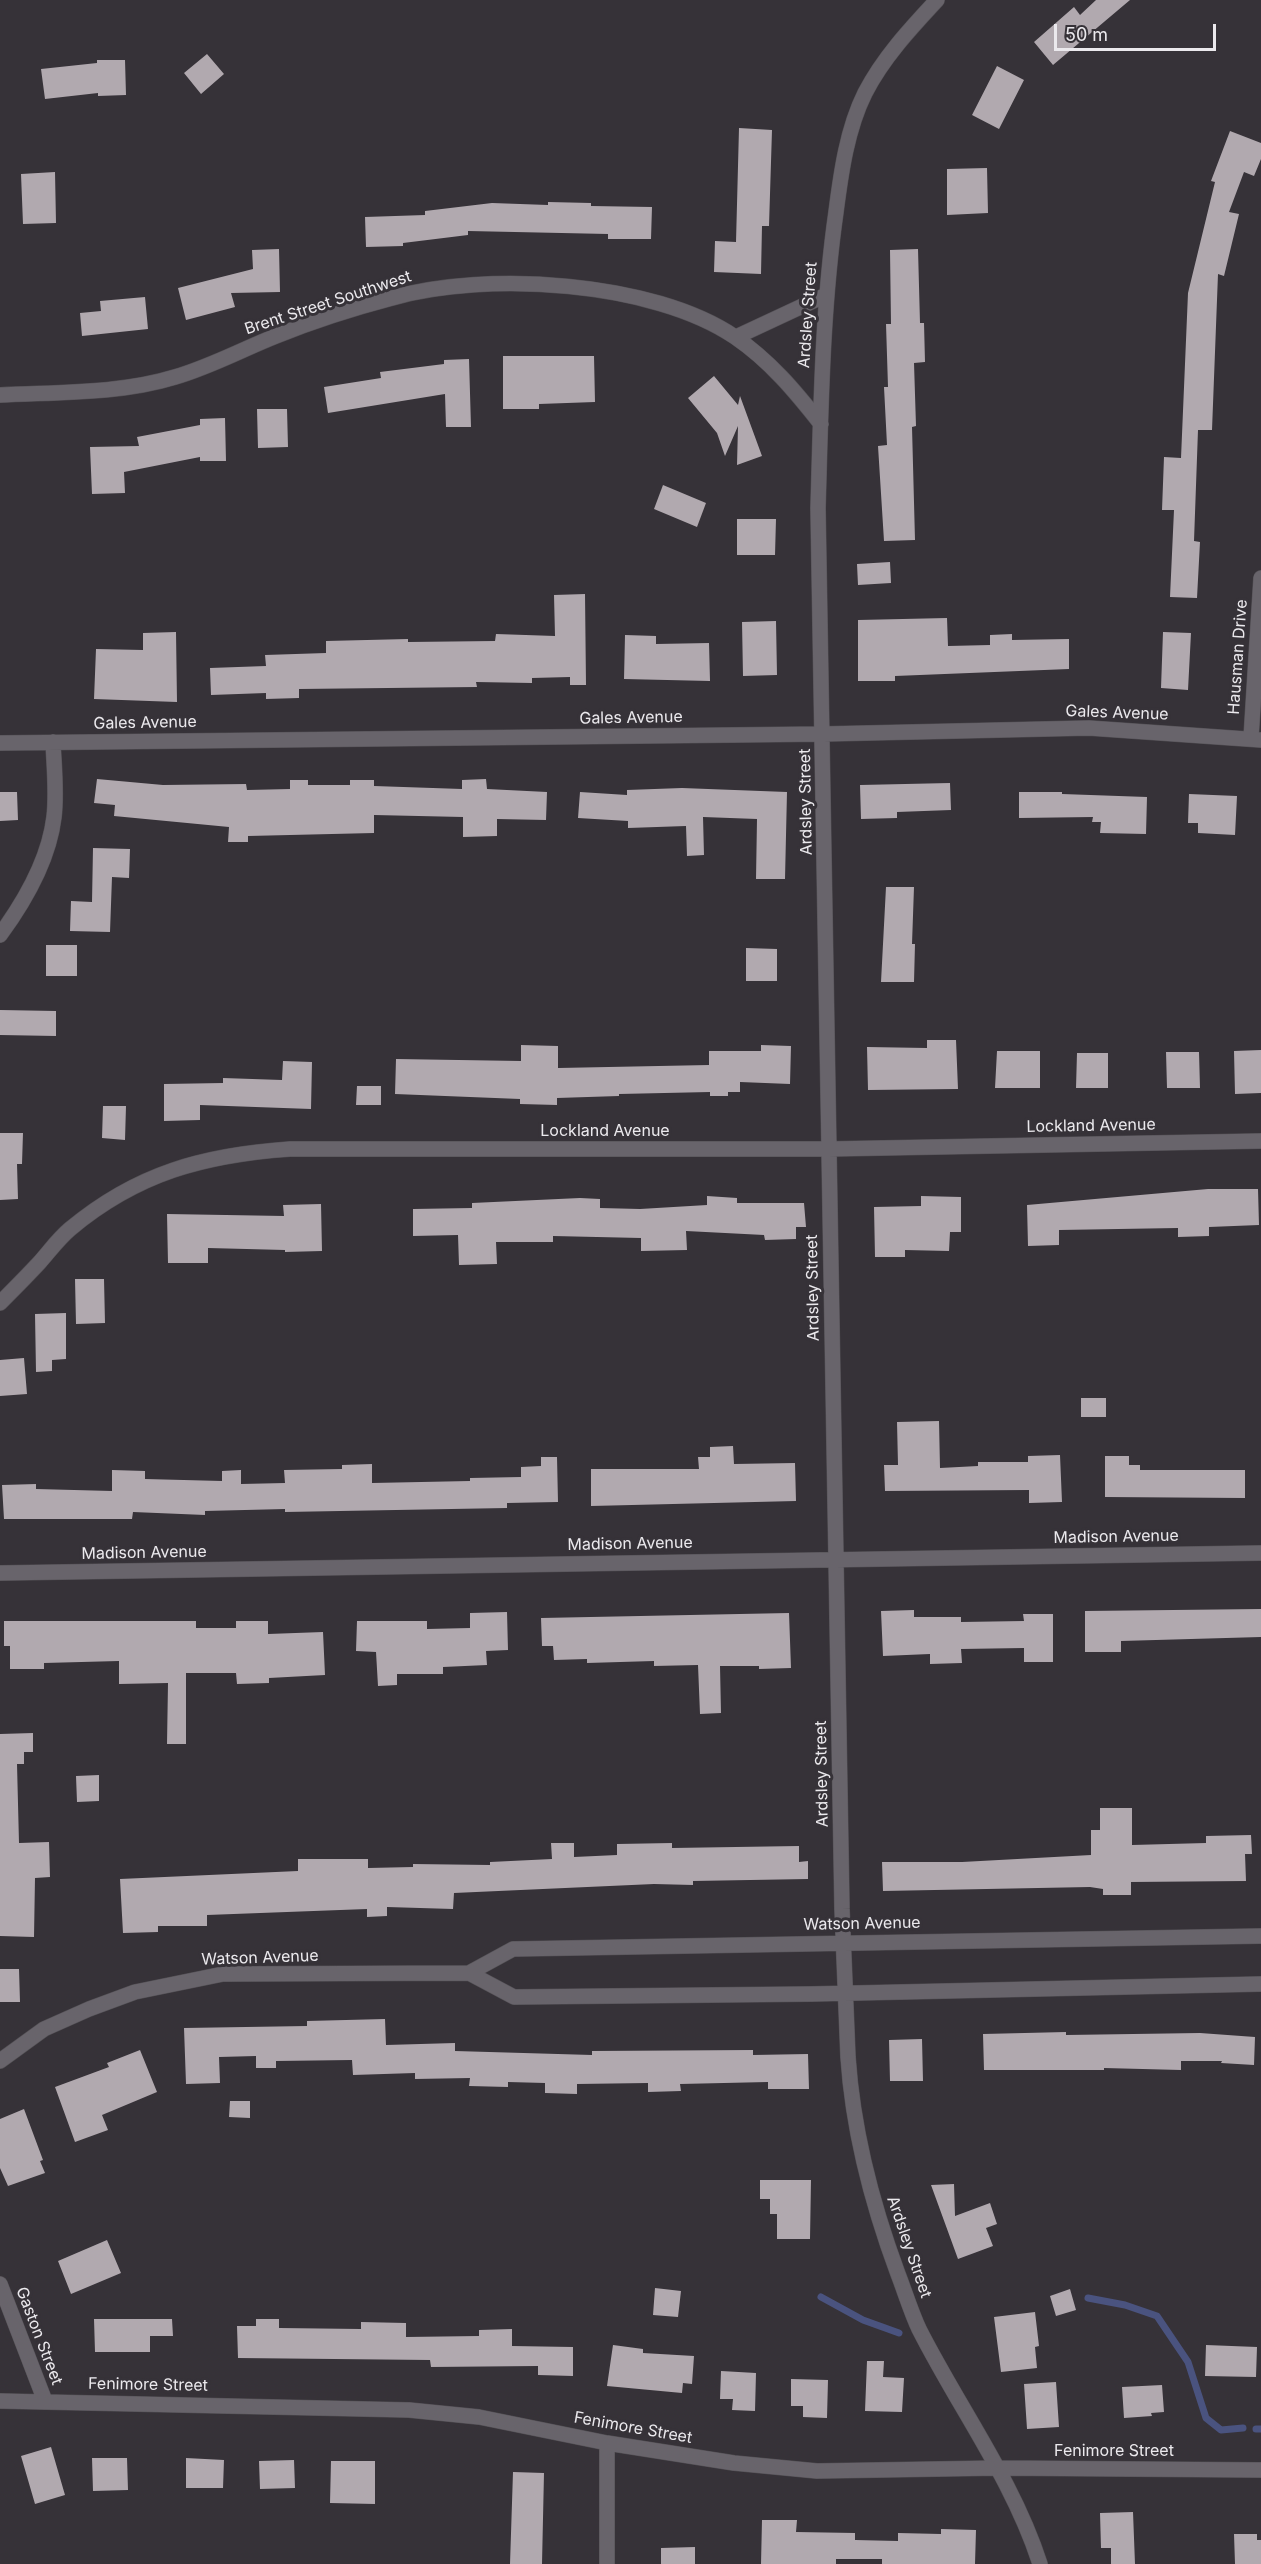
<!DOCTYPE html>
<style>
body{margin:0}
#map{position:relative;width:1261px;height:2564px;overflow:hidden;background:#363238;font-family:Inter,sans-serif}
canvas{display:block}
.scale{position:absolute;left:1054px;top:24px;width:162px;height:27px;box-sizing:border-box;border:3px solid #ebe9ed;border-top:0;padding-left:8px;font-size:18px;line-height:21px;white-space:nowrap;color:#ebe9ed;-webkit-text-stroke:4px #363238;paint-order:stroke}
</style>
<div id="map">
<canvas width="1261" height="2564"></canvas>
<div class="scale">50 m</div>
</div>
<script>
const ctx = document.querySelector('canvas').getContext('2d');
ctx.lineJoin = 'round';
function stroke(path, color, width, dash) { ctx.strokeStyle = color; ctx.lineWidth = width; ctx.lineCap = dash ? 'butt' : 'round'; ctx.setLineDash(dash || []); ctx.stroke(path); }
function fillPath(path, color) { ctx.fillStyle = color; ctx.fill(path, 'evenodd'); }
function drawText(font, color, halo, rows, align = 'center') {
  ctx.font = font + ' Inter,sans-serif'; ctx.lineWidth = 6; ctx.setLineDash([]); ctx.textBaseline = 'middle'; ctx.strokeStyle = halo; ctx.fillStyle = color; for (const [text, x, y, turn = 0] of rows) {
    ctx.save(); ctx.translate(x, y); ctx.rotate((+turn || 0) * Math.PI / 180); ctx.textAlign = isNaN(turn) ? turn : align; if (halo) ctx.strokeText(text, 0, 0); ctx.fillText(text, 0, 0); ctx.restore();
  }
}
const stream = new Path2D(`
 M821,2297L863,2320L899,2333
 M1088,2298L1125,2305L1157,2316L1188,2362L1206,2418L1221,2430L1243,2428
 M1256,2429H1261`);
const building = new Path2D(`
 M1096,0H1130L1053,65L1034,42L1074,7L1080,15Z
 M207,54L224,74L201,94L184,73Z
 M97,60H125L126,95L98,96V93L45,99L41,69L97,63Z
 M997,66L1024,80L999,129L972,115Z
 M739,128L772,130L769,226H762L761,274L714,272L715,241L736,242Z
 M1230,131L1261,143V159L1254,176L1244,172L1229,212L1239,214L1224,276L1218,274L1212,430H1198L1194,541L1200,542L1197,598L1170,597L1174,510H1162L1164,457L1181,458L1188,293L1215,182L1211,181Z
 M987,168L988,213L947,215V169Z
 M55,172L56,223L23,224L21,174Z
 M548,202L591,203V206L652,207L651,239H608V234L468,231V235L403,243V246L366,247L365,217L425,215V211L492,203L548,205Z
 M279,249L280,292L231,293L235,307L186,320L178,288L253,269L252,250Z
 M918,249L920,323H924L925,362L914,363L916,426L912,427L915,540L884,541L878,446L887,445L884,387H888L886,324H891L890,250Z
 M145,297L148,329L82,336L80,313L101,311L100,301Z
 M503,356H594L595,402L539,404V409H503Z
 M469,359L471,427H446L445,394L328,413L324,387L381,378L380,372L444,364V360Z
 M714,376L738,405L740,396L762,456L737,465L738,426L725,456L717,433L688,398Z
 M257,409H287L288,447L258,448Z
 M225,418L226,461H200V457L124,472L125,493L92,494L90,447L139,446L137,437L200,425V419Z
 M663,485L706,503L697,527L654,509Z
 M737,519H776L775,555H737Z
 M890,562L891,583L858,585L857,564Z
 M585,594L586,685H570V677L532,678V683L476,682L477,687L299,689V698L266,699V693L211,695L210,668L266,666L265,655L326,653V641L408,639V642L495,641L496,634L555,636L554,595Z
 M947,618L948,646L990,645V635L1012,634V640L1069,639V669L895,676V681H858V620Z
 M776,621L777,675L743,676L742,622Z
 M176,632L177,702L94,699L96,649L143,650V633Z
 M1163,632L1191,633L1188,690L1161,688Z
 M625,635L656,636V644L709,643L710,681L624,679Z
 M97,779L163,785L246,784L247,790L290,789V780H308V785H350V780H374V786L462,789V780L486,779L487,789L547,792L546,820L497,819V836L463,837V817L374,815V833L248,836V842H228L229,827L114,816L115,805L94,803Z
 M950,783L951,810L897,812V818L861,819L860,785Z
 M682,788L787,792L785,879H756L757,819L703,817L704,855L687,856L686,826L628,828V821L578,818L580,792L627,795V790Z
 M0,792H17L18,820L0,821Z
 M1019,792H1062V794L1147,797L1146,834L1100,833L1101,822H1092L1093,817L1019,818Z
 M1189,794L1237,796L1235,835L1198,833V823H1188Z
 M93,848L130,849L129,878L112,877L110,932L70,931L71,901L92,902Z
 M886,887H914L912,944H915L914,982H881Z
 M46,945H77V976H46Z
 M746,948L777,949V981H746Z
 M0,1010L56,1011V1036L0,1035Z
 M927,1040H956L958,1089L868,1090L867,1047L927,1048Z
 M521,1045L558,1046V1068L709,1065V1051H761V1045L791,1046L790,1084L740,1082V1092H728V1096H710V1092L619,1094V1096L557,1098V1105L520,1104V1099L395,1094L396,1059L521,1061Z
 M1261,1050V1093L1235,1094L1234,1051Z
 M997,1051H1040V1088H995Z
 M1166,1052H1199L1200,1088H1167Z
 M1077,1053H1108V1088H1076Z
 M283,1061L312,1062L311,1109L200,1105V1120L164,1121V1084L223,1083V1078L282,1080Z
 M357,1086H381V1105H356Z
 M103,1106H126L125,1140L102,1138Z
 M0,1133H23L22,1164H17L18,1199L0,1200Z
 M1208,1189H1258L1259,1225L1209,1227V1236L1178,1237V1228L1059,1230V1245L1028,1246L1027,1205Z
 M707,1196L737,1198V1203H804L806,1227H796V1239L765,1240L764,1235L686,1231L687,1250L641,1251V1238L553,1236V1242H496L497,1264L459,1265L458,1235L413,1236V1209L472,1208V1203L580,1198L600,1199V1208L640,1209L707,1205Z
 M921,1196L961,1197V1232H950L949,1251L905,1250V1257H875L874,1207L921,1206Z
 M321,1204L322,1251L285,1252V1250L208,1248V1263H168L167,1214L284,1216L283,1205Z
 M75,1279H104L105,1323L76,1324Z
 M66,1313V1359L52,1360V1371L36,1372L35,1314Z
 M24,1358L27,1394L0,1396V1360Z
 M1081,1398H1106V1417H1081Z
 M939,1421L940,1468L978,1466V1462H1028V1456L1060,1455L1062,1502L1029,1503V1490L885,1491L884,1465H898L897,1422Z
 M733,1446L734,1464L795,1463L796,1501L591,1506V1469H699L698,1457H710V1447Z
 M1105,1456H1129V1465H1140V1470H1245V1498L1105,1497Z
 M541,1457H557L558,1502L507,1503V1508L285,1512V1509L205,1511V1515L133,1512L132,1519H4L2,1485L36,1484V1489L112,1491V1470L145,1471V1479L222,1481V1471L241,1470V1484L285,1483L284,1470L342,1469V1465L372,1464V1483L470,1481V1478L521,1477V1467L541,1466Z
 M1261,1609V1637L1121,1641V1652H1085V1611Z
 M914,1610V1617H961V1622L1024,1621L1023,1614H1053V1662H1024V1648L961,1649L962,1663L930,1664V1654L883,1656L881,1611Z
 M507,1612L508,1650L486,1651L487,1665L443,1667V1674H397V1685L378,1686L376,1652L356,1651L357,1621H427V1629L470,1628V1613Z
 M789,1613L791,1668L759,1669V1666H720L721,1713L700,1714L698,1665L654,1666V1661L587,1663V1659L554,1660L553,1646H542L541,1618Z
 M4,1621H196V1628H236V1621H268V1634L323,1632L325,1675L269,1678V1683L237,1684L236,1673H186V1744H167L168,1683L119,1684V1661L44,1663V1669H10V1646H4Z
 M33,1733V1752H24V1764H17L19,1843L49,1842L50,1877L35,1878L34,1937L0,1936V1734Z
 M99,1775V1801L77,1802L76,1776Z
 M1100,1808H1132V1845L1206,1843V1836L1251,1835L1252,1854H1245L1246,1881L1131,1882V1895H1103V1889L1090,1887L883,1891L882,1862H962L1091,1855V1830H1100Z
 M551,1843H574V1857L617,1855V1844L672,1843V1848L799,1846V1862L808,1861V1879L693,1881V1885L654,1884L454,1893L453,1909L387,1907V1916L367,1917V1909L207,1915V1926H158V1932L123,1933L120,1879L298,1871V1859H368V1868L413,1867V1864L490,1865V1862L552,1859Z
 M0,1969H19L20,2002H0Z
 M385,2019L386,2045L455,2043V2051L592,2055V2051L753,2050V2055L808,2054L809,2089H768V2082L680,2084L681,2091L648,2092V2083L577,2084V2094L545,2093V2083L508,2082V2087L469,2086L470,2078L415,2079V2073L353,2075L352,2060L276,2061V2068H256V2056L219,2057L220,2083L186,2084L184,2028L307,2026V2021Z
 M1066,2032V2035L1200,2033L1255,2037L1254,2065L1221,2063L1222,2061H1181V2070L1104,2068V2070H984L983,2034Z
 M922,2039L923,2081H890L889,2040Z
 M140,2050L157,2092L102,2115L108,2130L75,2142L55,2087L109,2067L107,2063Z
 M230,2101H250V2118L229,2117Z
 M24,2109L43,2160L40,2161L45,2173L8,2186L0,2168V2119Z
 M760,2180H811L810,2239H777V2214H770V2199H760Z
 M954,2184L955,2216L990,2203L997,2224L986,2228L993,2246L958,2259L931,2185Z
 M107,2240L121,2273L71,2294L58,2261Z
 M655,2288L681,2291L678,2317L653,2315Z
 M1070,2289L1076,2310L1056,2316L1050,2296Z
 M1035,2312L1039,2346L1035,2347L1037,2368L1001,2372L994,2317Z
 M94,2319H172L173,2336H150V2352H95Z
 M256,2319H279V2328L361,2329V2322L406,2323V2337L479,2336V2330L512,2329V2346L573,2347V2376L538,2375V2366L431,2367L430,2360L238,2358L237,2326H256Z
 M613,2345L643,2349V2353L694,2356L692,2384L683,2383L682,2393L607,2386Z
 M1206,2345L1257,2347L1256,2377L1205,2376Z
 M867,2361H884L883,2377L904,2378L902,2412L865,2411Z
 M721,2371L756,2373L755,2411L732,2410L733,2399H720Z
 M791,2379L828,2380L827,2418L803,2417V2406H791Z
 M1056,2382L1059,2427L1027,2429L1024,2384Z
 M1162,2385L1164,2412L1151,2413L1152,2416L1124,2418L1122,2387Z
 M51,2447L65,2495L35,2504L21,2456Z
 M92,2458H127L128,2490L93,2491Z
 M186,2458L224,2460L223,2488H186Z
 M294,2460L295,2488L260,2489L259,2461Z
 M331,2461H375V2504L330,2503Z
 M513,2472L544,2473L542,2564H510Z
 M1133,2512L1135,2564H1111V2548H1101L1100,2513Z
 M762,2520H797L796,2532L855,2533V2540L898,2541V2533L941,2534V2529L976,2530L975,2564H882V2559H836V2564H761Z
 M1234,2534H1257V2540H1261V2564H1235Z
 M695,2547V2564H661V2548Z`);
const minor = new Path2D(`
 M937,0C910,29 883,58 865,93C847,129 841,173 836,212C822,310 821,409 818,508L842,1909L848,2057C853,2132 872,2204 898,2274C905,2292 911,2312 919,2329C959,2408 1013,2480 1040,2564
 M736,337L826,295
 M0,395C57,392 120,394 175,377C210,367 243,349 276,336C313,321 354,308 392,298C486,271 653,281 735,337C770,361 795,391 821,424
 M1251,738L1261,578
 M0,743L823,734L1089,728L1261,740
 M0,935C25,901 49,859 54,817C57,793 54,766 53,742
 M0,1303C13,1290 26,1277 39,1263C49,1252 58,1239 70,1229C137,1173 204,1155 290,1149H828L1261,1141
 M0,1573L1261,1553
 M469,1973L513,1949L1261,1936
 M0,2061L44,2029L89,2009L135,1992L223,1974L469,1973L514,1997L811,1994L1261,1984
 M0,2284L45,2401
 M0,2401L409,2410L479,2417L607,2443L734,2463L817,2471L998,2468L1261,2470
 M607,2564V2443`);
const streetNames = [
 ["Brent Street Southwest",328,303,-18],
 ["Ardsley Street",808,315,-86],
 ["Hausman Drive",1238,657,-86],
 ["Gales Avenue",1117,713,2],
 ["Gales Avenue",631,718,-1],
 ["Gales Avenue",145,723,-1],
 ["Ardsley Street",806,802,-91],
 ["Lockland Avenue",1091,1126,-1],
 ["Lockland Avenue",605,1131],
 ["Ardsley Street",813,1288,-91],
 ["Madison Avenue",1116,1537,-1],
 ["Madison Avenue",630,1544,-1],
 ["Madison Avenue",144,1553,-1],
 ["Ardsley Street",822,1774,-91],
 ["Watson Avenue",862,1924,-1],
 ["Watson Avenue",260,1958,-2],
 ["Ardsley Street",909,2247,71],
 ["Gaston Street",39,2336,69],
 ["Fenimore Street",148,2385,1],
 ["Fenimore Street",633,2428,10],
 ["Fenimore Street",1114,2451]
];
stroke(stream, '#4a537f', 7);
fillPath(building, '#b1a9af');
stroke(minor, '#535055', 16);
stroke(minor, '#68646b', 15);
drawText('16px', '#ebe9ed', '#363238', streetNames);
</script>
